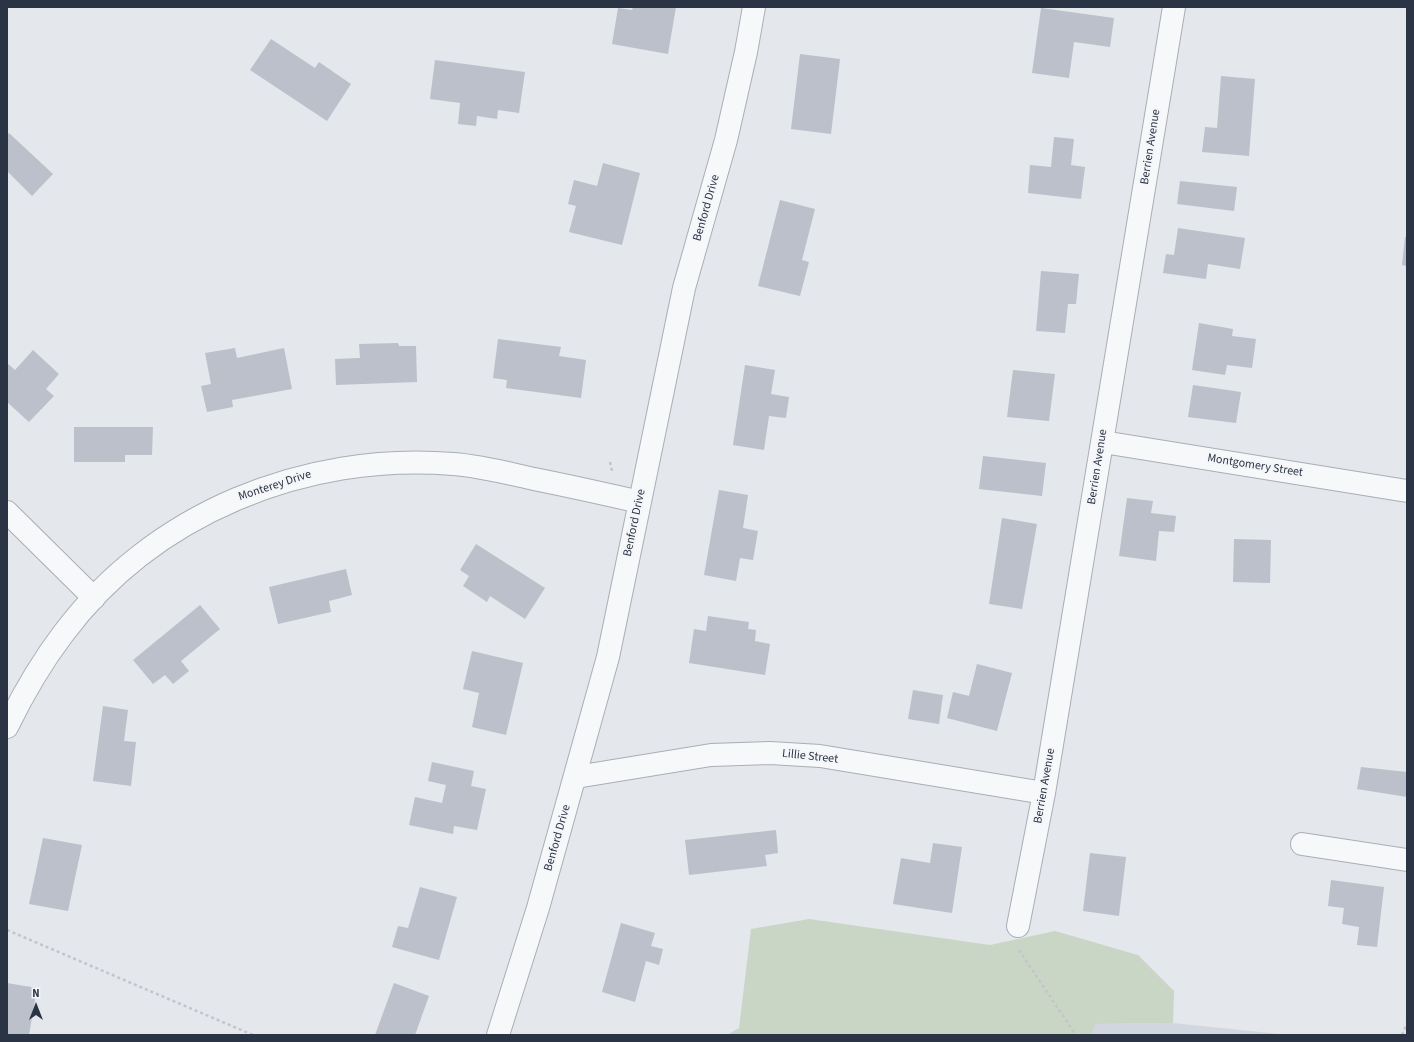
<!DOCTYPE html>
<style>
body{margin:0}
#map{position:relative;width:1414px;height:1042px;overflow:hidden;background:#e4e7ec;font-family:"Source Sans 3",sans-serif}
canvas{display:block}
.frame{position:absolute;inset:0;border:8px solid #2b3445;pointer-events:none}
.north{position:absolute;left:16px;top:986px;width:40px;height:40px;-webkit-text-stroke:3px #f4f6f9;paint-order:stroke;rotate:0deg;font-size:11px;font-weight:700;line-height:16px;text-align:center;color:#2b3445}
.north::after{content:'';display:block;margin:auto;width:14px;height:18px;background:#2b3445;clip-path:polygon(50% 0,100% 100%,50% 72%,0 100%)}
</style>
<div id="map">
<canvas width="1414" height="1042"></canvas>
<div class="frame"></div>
<div class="north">N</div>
</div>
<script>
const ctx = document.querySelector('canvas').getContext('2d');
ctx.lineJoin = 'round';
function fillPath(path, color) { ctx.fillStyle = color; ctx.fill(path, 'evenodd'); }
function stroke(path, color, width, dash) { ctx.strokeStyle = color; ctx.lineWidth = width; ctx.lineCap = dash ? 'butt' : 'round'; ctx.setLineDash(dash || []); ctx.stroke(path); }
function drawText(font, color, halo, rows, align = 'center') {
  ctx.font = font + ' "Source Sans 3",sans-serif'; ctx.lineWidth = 4; ctx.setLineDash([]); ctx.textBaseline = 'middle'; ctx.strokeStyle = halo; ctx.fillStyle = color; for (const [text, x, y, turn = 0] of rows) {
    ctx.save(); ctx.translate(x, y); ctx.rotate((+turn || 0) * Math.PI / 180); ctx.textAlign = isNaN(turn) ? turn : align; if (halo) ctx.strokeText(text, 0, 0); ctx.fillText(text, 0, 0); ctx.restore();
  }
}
const built = new Path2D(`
 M1173,1023L1289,1035H1091L1094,1024Z`);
const green = new Path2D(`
 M809,919L990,945L1055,931L1138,955L1174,991L1173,1023L1095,1024L1091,1035H727L739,1028L751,929Z`);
const building = new Path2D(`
 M633,7H676L668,54L612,44L618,8L632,10Z
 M1041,8L1114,18L1110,47L1074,42L1069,78L1032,73Z
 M271,39L315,68L319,62L351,84L327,121L250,70Z
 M800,54L840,59L831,134L791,129Z
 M435,60L525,72L519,113L498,110L497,119L477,116L476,126L458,124L460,103L430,99Z
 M1221,76L1255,79L1249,156L1202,152L1205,127L1217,128Z
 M9,133L53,174L32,196L7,171V135Z
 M1054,137L1074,139L1071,165L1085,167L1081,199L1028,193L1030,165L1051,167Z
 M603,163L640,173L622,245L569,232L576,206L568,204L574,180L597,186Z
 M1180,181L1237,187L1234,211L1177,204Z
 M780,200L815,209L802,260L809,262L800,296L758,286Z
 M1178,228L1245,238L1240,269L1208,264L1206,279L1163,273L1166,254L1174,255Z
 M1405,237H1407V266L1402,265Z
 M1041,271L1079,274L1076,304H1068L1065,333L1036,331Z
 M1199,323L1233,329L1232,336L1256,339L1252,368L1227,365L1225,375L1192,370Z
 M498,339L561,347L559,356L586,360L581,398L506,388L507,380L493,378Z
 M398,343L399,346H416L417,382L336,385L335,359L360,358L359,344Z
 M235,348L237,358L284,348L292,389L232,400L233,407L207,412L201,386L211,384L205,353Z
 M33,350L59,374L46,389L54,396L29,422L7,402V363L15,370Z
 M745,365L775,370L771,394L789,397L786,418L769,416L764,450L733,445Z
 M1013,370L1055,374L1049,421L1007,417Z
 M1193,385L1241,392L1236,423L1188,417Z
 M74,427H153L152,455H125V462H74Z
 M983,456L1046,463L1042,496L979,489Z
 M719,490L748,495L743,528L758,531L753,560L740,558L736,581L704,575Z
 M1127,498L1153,501L1151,513L1176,516L1174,532L1159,531L1156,561L1119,556Z
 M1002,518L1037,524L1022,609L989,604Z
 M1234,539L1271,540L1270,583L1233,582Z
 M476,544L545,588L525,619L490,596L487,602L463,586L469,576L460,570Z
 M346,569L352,595L329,601L331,612L278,624L269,587Z
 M200,605L220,629L181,661L189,671L173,684L165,675L153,684L133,660Z
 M708,616L749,622L748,629L756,630L755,641L770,644L765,675L689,663L694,629L706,631Z
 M472,651L523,663L506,735L472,727L479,693L463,689Z
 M977,664L1012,673L997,731L947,718L953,692L969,696Z
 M913,690L943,695L939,724L908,719Z
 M103,706L128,710L124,741L136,742L131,786L93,781Z
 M432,762L474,771L471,786L486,789L477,830L454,826L453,834L409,825L415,797L442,803L446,785L428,781Z
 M1361,767L1407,772V797L1357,789Z
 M776,830L778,853L765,855L767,866L689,875L685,840Z
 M43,838L82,845L68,911L29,904Z
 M933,843L962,847L952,913L893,904L901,858L930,863Z
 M1090,853L1126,857L1119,916L1083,911Z
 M1331,880L1384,887L1377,947L1357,945L1359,927L1342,924L1344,908L1328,906Z
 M420,887L457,897L439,960L392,947L398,926L408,928Z
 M621,923L655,933L651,946L663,949L659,965L646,961L635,1002L602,992Z
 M7,983L37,988L29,1035H7Z
 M394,983L429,996L415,1035H375Z`);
const path = new Path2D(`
 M610,462L612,471
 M7,930L253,1035
 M1019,950L1073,1031V1035
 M1402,1035L1407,1023`);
const minor = new Path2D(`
 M1103,442L1407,491
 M7,512L94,598
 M7,727C23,694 41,663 63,634C153,513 305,452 453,464C481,466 507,473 534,479C569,486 605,494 640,502
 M576,777L711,755L770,753L820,756L1044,793
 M1302,844L1407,860
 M1018,926L1044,793L1174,7
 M498,1035L538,908L608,657L684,288L726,140L746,52L754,7`);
const streetNames = [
 ["Berrien Avenue",1151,147,-81],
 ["Benford Drive",707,208,-74],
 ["Montgomery Street",1255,466,9],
 ["Berrien Avenue",1098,467,-81],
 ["Monterey Drive",275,486,-18],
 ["Benford Drive",635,523,-78],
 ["Lillie Street",810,757,6],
 ["Berrien Avenue",1045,786,-80],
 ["Benford Drive",558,838,-74]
];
fillPath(built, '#d2d6de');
fillPath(green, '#c9d6c5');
fillPath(building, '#bbc0ca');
stroke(minor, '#a9aeb7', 24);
stroke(path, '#c2c5cb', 2.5, [3, 3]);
stroke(minor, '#f7f8fa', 22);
drawText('12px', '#2b3445', '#f4f6f9', streetNames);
</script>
